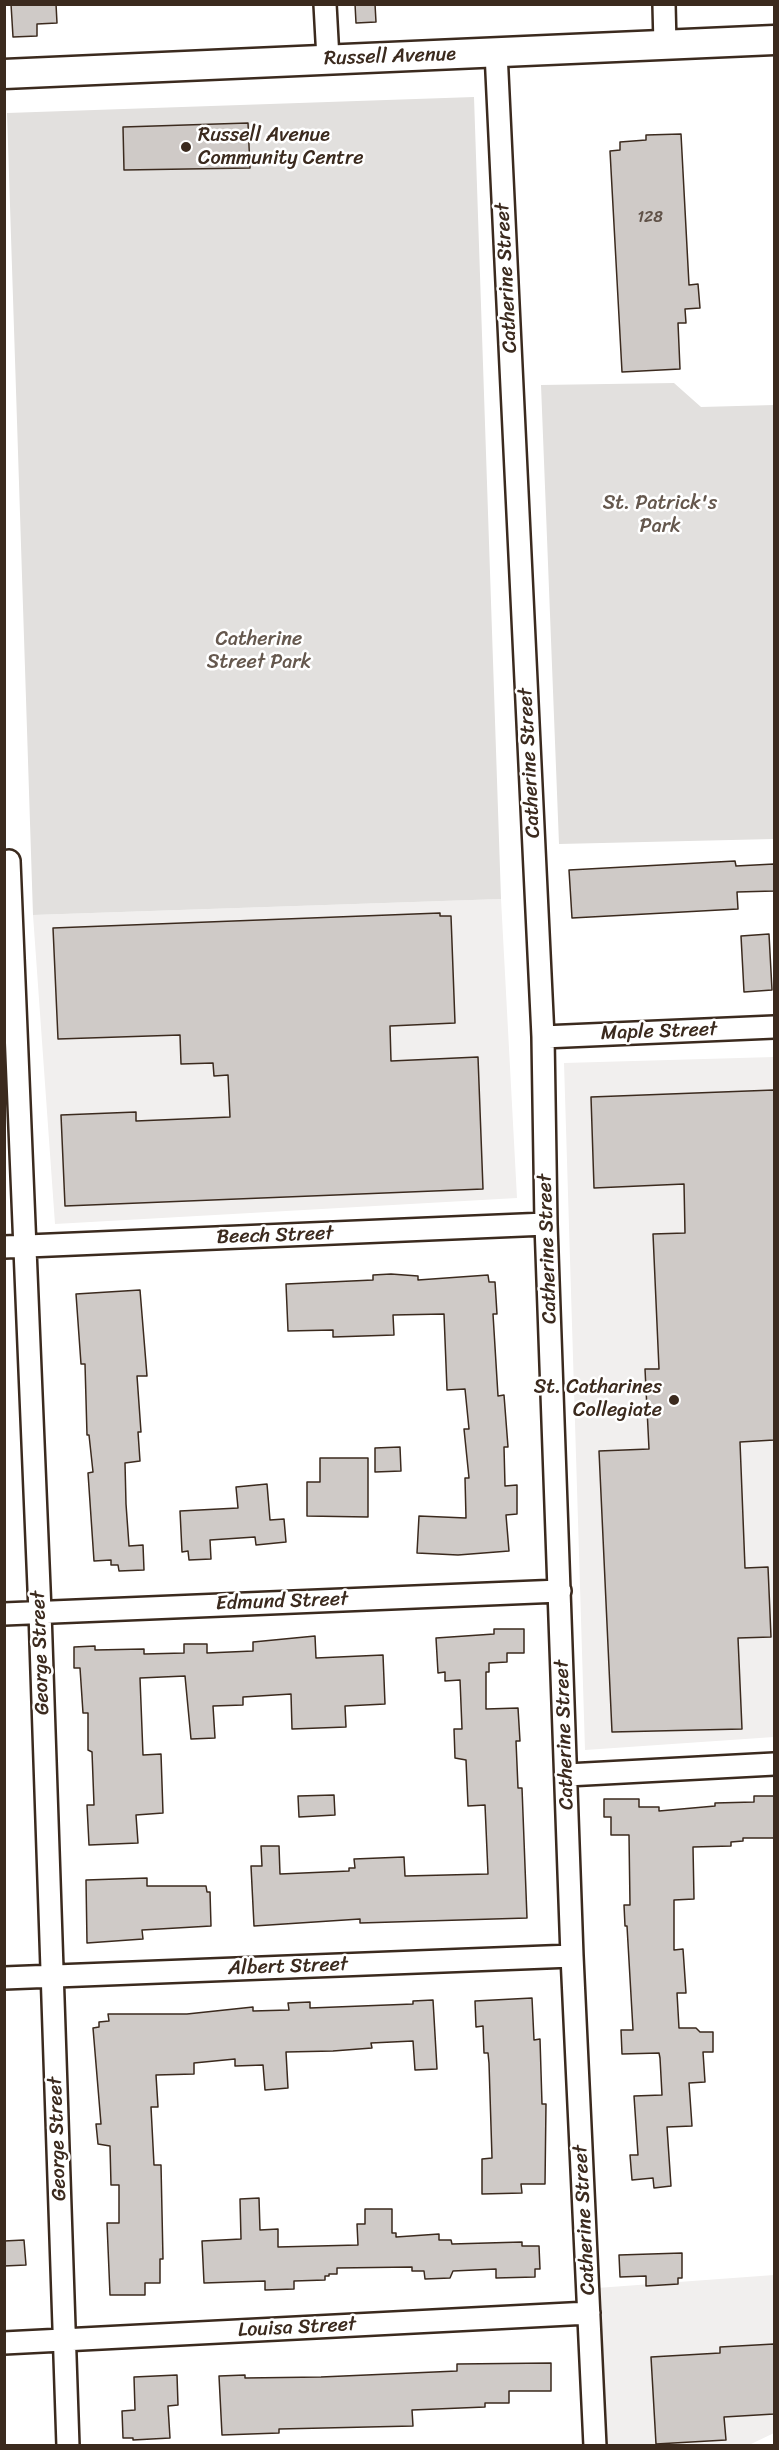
<!DOCTYPE html>
<style>
body{margin:0}
#map{position:relative;width:779px;height:2450px;overflow:hidden;background:#fff;font-family:Sriracha,sans-serif}
canvas{display:block}
.frame{position:absolute;inset:0;border:6px solid #3b2a1e;pointer-events:none}
</style>
<div id="map">
<canvas width="779" height="2450"></canvas>
<div class="frame"></div>
</div>
<script>
const ctx = document.querySelector('canvas').getContext('2d');
ctx.lineJoin = 'round';
function fillPath(path, color) { ctx.fillStyle = color; ctx.fill(path, 'evenodd'); }
function stroke(path, color, width, dash) { ctx.strokeStyle = color; ctx.lineWidth = width; ctx.lineCap = dash ? 'butt' : 'round'; ctx.setLineDash(dash || []); ctx.stroke(path); }
function drawText(font, color, halo, rows, align = 'center') {
  ctx.font = font + ' Sriracha,sans-serif'; ctx.lineWidth = 5; ctx.setLineDash([]); ctx.textBaseline = 'middle'; ctx.strokeStyle = halo; ctx.fillStyle = color; for (const [text, x, y, turn = 0] of rows) {
    ctx.save(); ctx.translate(x, y); ctx.rotate((+turn || 0) * Math.PI / 180); ctx.textAlign = isNaN(turn) ? turn : align; if (halo) ctx.strokeText(text, 0, 0); ctx.fillText(text, 0, 0); ctx.restore();
  }
}
const built = new Path2D(`
 M501,899L517,1198L55,1224L33,915Z
 M774,1057V1737L585,1750L564,1063Z
 M774,2275V2433L749,2445H606L597,2288Z`);
const green = new Path2D(`
 M474,97L501,899L33,915L7,113Z
 M674,383L701,407L774,405V839L559,844L541,385Z`);
const building = new Path2D(`
 M11,4H56L57,23L37,24V36L13,37Z
 M355,4H375L376,22L356,23Z
 M248,123L250,168L124,170L123,127Z
 M681,134L689,285L698,284L700,308L685,309L686,323H678L680,369L622,372L610,151L620,150V142L646,140V135Z
 M735,861L736,866L774,864V891L737,892L738,909L572,918L569,870Z
 M440,913V916H451L455,1023L390,1026L391,1061L478,1057L483,1189L65,1206L61,1115L136,1112V1121L230,1117L228,1075L214,1076L213,1063L181,1064L180,1035L58,1039L53,928Z
 M769,934L772,990L744,992L741,936Z
 M774,1090V1440L740,1442L745,1568L768,1567L771,1637L738,1638L742,1729L612,1732L599,1451L649,1449L645,1369H659L653,1234L685,1233L684,1184L594,1188L591,1097Z
 M391,1274L418,1276V1280L488,1275L489,1282H495L497,1314H493L498,1396L504,1395L508,1447H504L505,1486L517,1485V1514L506,1515L509,1551L458,1555L417,1553L419,1516L466,1518L465,1478H469L464,1429H469L465,1389L447,1390L444,1314L393,1315L394,1335L333,1337V1330L288,1331L286,1284L373,1280V1275Z
 M140,1290L147,1376H137L141,1432H138L140,1461L125,1463L126,1504L129,1546L143,1545L144,1570L119,1571L118,1565H111V1560L94,1561L88,1473L93,1472L89,1435H87L85,1364H81L76,1294Z
 M400,1447L401,1471L375,1472V1448Z
 M320,1458H368V1517L307,1516V1482H320Z
 M267,1484L270,1520L284,1519L286,1542L256,1545L255,1537L210,1540L211,1559L189,1560L188,1551L182,1552L180,1511L238,1508L236,1487Z
 M494,1629H524V1653H507V1662L489,1663V1672H486V1709L518,1708L520,1741H516L518,1788H522L527,1918L360,1923V1919L254,1926L251,1866H262L261,1846H279L280,1874L349,1871V1868H355L354,1859L404,1857L405,1876L488,1874L485,1805L468,1806L466,1760L455,1758L454,1729H462L460,1680L445,1681V1672L438,1673L436,1638L494,1634Z
 M315,1636L316,1658L383,1655L385,1704L345,1706L346,1727L292,1729L291,1694L243,1697V1705L213,1706L215,1738L191,1739L185,1676L140,1678L143,1755L161,1754L163,1813L136,1815L138,1843L89,1845L87,1805H94L92,1752L88,1750V1713H83L80,1668H74V1647L95,1646V1650L144,1649V1654L184,1653V1644H207V1653L253,1651V1642Z
 M334,1795L335,1815L299,1817L298,1796Z
 M754,1796H774V1838H743V1841L731,1842V1846L693,1847L694,1899L674,1900V1950L683,1949L686,1993H677L679,2028H696L700,2032H713V2052H703L705,2082L689,2083L692,2126L667,2127L671,2186L654,2188L653,2178L632,2180L630,2155H638L634,2096L662,2095L660,2058L659,2053L622,2054L621,2030H633L627,1926H625L624,1905H630L629,1835H611V1817H604V1799H639V1807H659V1811L715,1806V1803L754,1802Z
 M147,1878V1886H206L207,1892H210L211,1926L142,1930L143,1939L87,1943L86,1880Z
 M532,1998L534,2040L540,2039L542,2104H546L545,2184H521L522,2193L482,2194V2159L492,2158L489,2063L488,2053H484L483,2026L476,2027L475,2001Z
 M433,2000L437,2069L415,2070L413,2041L371,2043L372,2048L333,2051L286,2052L288,2088L265,2090L263,2065L235,2066V2059L194,2063V2074L156,2075L158,2107H151L154,2165H161L163,2259H160V2283H145V2295H110L107,2223H119V2185H111L110,2146L98,2144L96,2124H101L93,2028L99,2027V2022L109,2021L108,2014H187L253,2007V2011L289,2010L288,2003L310,2002V2008L413,2004V2001Z
 M259,2198L260,2230L278,2229V2247L358,2245L357,2224H365V2209H392V2233H396V2237L439,2234V2240H451L452,2244L522,2242V2246H539L540,2269H535V2277L496,2278V2269L453,2271L450,2278L425,2279L424,2271H412V2267L337,2268V2274H329V2276H325V2280L294,2281V2289L265,2290V2281L204,2283L202,2241L241,2239L240,2199Z
 M24,2240L26,2265L4,2266V2241Z
 M682,2253V2278H678V2284L646,2286V2276L620,2277L619,2255Z
 M774,2344V2414L724,2417L726,2440L656,2444L651,2357L720,2353V2347Z
 M551,2363V2391H509V2403H485V2407L412,2410L413,2426L279,2429V2433L222,2435L219,2376L245,2375V2378L321,2377L457,2371V2364Z
 M177,2375L178,2405L168,2406L170,2438L133,2440V2438H123L122,2411L135,2410L134,2377Z`);
const street = new Path2D(`
 M325,4L328,59
 M664,4L665,45
 M496,52L543,1037L546,1224L572,1956L595,2446
 M4,862L9,861L40,1612L68,2446
 M543,1037L774,1027
 M4,1247L546,1224
 M4,1614L560,1591
 M567,1775L774,1764
 M4,1978L572,1956
 M4,2343L589,2313`);
const secondary = new Path2D(`
 M4,74L774,40`);
const markers = [
 [186,147,6,"#3b2a1e"],
 [674,1400,6,"#3b2a1e"]
];
const numberNames = [
 ["128",650,218]
];
const streetNames = [
 ["Russell Avenue",390,57,-2],
 ["Catherine Street",507,278,-93],
 ["Catherine Street",530,763,-93],
 ["Maple Street",659,1032,-2],
 ["Beech Street",275,1236,-2],
 ["Catherine Street",548,1249,-92],
 ["Edmund Street",282,1602,-2],
 ["George Street",41,1653,-92],
 ["Catherine Street",565,1735,-92],
 ["Albert Street",288,1967,-2],
 ["George Street",58,2139,-92],
 ["Catherine Street",585,2220,-93],
 ["Louisa Street",297,2328,-3]
];
const poiNames = [
 ["Russell Avenue",198,136],
 ["Community Centre",198,159],
 ["St. Catharines",662,1388,"right"],
 ["Collegiate",662,1411,"right"]
];
const parkNames = [
 ["St. Patrick's",660,504],
 ["Park",660,527],
 ["Catherine",259,640],
 ["Street Park",259,663]
];
fillPath(built, '#f1efee');
fillPath(green, '#e2e0de');
fillPath(building, '#cfcac7');
stroke(building, '#3b2a1e', 1.5);
stroke(street, '#3b2a1e', 26);
stroke(secondary, '#3b2a1e', 33);
stroke(street, '#fff', 21);
stroke(secondary, '#fff', 28);
for (const [x, y, r, color] of markers) { const dot = new Path2D(); dot.arc(x, y, r, 0, 2 * Math.PI); ctx.fillStyle = color; ctx.fill(dot); stroke(dot, '#fff', 2); }
drawText('16px', '#605248', null, numberNames);
drawText('20px', '#3b2a1e', '#fff', streetNames);
drawText('20px', '#3b2a1e', '#fff', poiNames, 'left');
drawText('20px', '#65584e', '#fff', parkNames);
</script>
